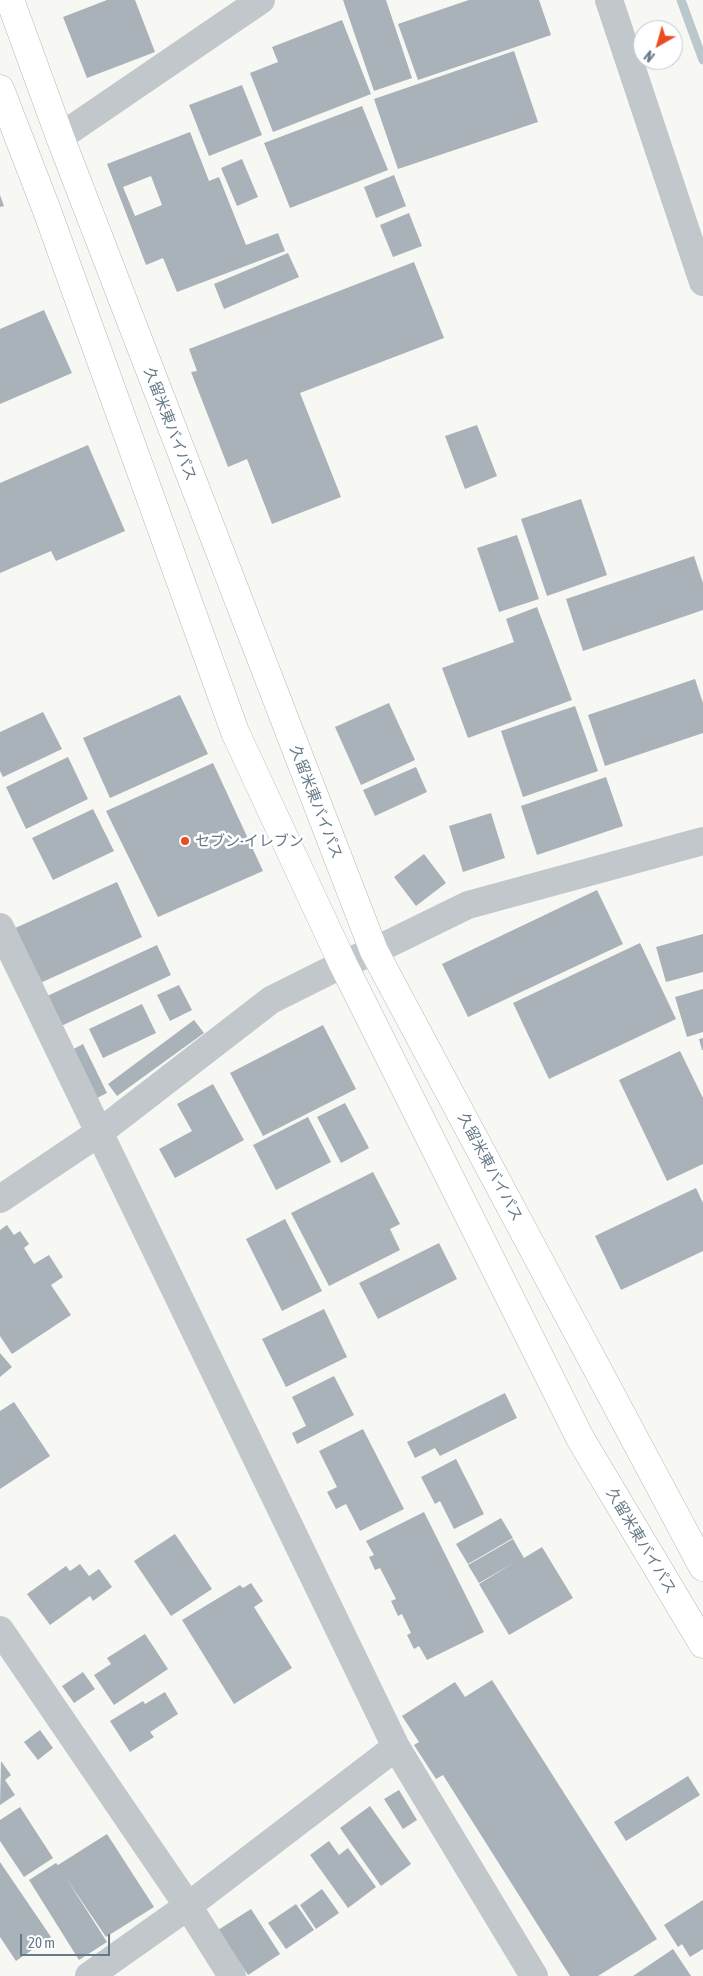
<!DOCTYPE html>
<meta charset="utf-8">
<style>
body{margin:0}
#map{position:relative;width:703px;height:1976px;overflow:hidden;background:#f7f7f4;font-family:"Asap Condensed",sans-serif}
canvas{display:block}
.north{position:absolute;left:633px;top:20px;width:50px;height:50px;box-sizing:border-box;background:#fff;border:1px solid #c1c9cf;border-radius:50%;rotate:218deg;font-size:14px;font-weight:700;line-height:20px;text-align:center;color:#657987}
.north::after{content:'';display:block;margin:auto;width:18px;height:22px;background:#eb4b21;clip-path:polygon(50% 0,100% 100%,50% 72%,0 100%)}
.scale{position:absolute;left:20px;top:1934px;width:90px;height:22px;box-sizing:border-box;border:2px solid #657987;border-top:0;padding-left:6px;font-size:15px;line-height:18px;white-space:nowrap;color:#657987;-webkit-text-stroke:4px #fff;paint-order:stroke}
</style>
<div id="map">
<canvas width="703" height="1976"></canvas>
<div class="north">N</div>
<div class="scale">20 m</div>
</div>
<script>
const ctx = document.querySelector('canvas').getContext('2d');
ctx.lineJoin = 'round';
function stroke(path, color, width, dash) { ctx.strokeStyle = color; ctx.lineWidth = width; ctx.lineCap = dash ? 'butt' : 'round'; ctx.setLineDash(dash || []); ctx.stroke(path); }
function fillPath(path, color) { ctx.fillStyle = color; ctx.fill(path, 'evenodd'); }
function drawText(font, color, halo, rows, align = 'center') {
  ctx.font = font + ' "Asap Condensed","Noto Sans JP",sans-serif'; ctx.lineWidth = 5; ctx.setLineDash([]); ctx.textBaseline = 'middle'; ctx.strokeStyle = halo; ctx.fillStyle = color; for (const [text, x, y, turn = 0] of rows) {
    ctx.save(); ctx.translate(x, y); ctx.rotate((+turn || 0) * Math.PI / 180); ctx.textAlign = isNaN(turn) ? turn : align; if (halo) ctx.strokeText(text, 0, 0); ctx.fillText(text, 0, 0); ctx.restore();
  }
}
const stream = new Path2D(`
 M681,0L703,60`);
const building = new Path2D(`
 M107,0H135L155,52L87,78L63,17Z
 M343,0H386L412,78L374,91Z
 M469,0H539L551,35L418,80L398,24Z
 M342,20L371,94L273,132L250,73L278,62L272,47Z
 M514,51L538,122L398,169L374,99Z
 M242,85L262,135L209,156L189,105Z
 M362,106L388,170L290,208L264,143Z
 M190,132L209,181L219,177L246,245L278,233L285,251L177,292L163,258L146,265L107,164ZM151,176L162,205L135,216L123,187Z
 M242,159L258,197L237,206L221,168Z
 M394,175L406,206L376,218L364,187Z
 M0,195L4,206L0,207Z
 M409,213L422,246L393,257L380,225Z
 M288,253L299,277L224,309L214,284Z
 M414,262L444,338L300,393L341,497L272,524L247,459L228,467L191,372L197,371L189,349Z
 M44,310L72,373L0,404V329Z
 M477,425L497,476L465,489L445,436Z
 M88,445L125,531L56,561L51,551L0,573V483Z
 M581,499L607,575L547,596L521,519Z
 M517,535L539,599L499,612L477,548Z
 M694,556L703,583V610L583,651L566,599Z
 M537,607L572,700L468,738L442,668L514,642L506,619Z
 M695,679L703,703V733L605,766L588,715Z
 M180,695L208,754L110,798L83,738Z
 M389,703L415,760L361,785L335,727Z
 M575,706L598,771L523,797L501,731Z
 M43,712L62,749L3,777L0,771V732Z
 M68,757L88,799L26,829L6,787Z
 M213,763L263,871L158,917L106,811Z
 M416,767L427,792L375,816L363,790Z
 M606,777L623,826L537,855L521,806Z
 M93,809L114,851L53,880L32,838Z
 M491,813L505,858L463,872L449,826Z
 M424,854L446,883L416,906L394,877Z
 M117,882L142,937L38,984L13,929Z
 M597,890L623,944L468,1017L442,964Z
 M703,934V972L666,982L656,947Z
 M640,943L676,1019L549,1079L513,1003Z
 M157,945L171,975L59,1027L45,997Z
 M179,985L192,1010L170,1021L157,995Z
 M703,989V1032L687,1037L675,997Z
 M142,1004L156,1033L103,1058L89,1029Z
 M194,1020L204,1033L117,1096L108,1084Z
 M323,1025L356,1089L263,1136L230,1073Z
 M703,1038V1050H702L699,1039Z
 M83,1044L107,1093L89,1102L66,1053Z
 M680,1051L703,1098V1164L667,1181L619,1080Z
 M213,1084L244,1140L175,1178L159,1149L192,1131L177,1104Z
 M345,1103L369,1148L341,1163L317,1117Z
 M308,1117L331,1162L276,1190L253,1145Z
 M373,1172L400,1224L390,1229L400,1250L329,1286L291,1213Z
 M696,1188L703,1203V1251L621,1290L595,1236Z
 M285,1219L322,1291L282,1311L246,1239Z
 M7,1225L14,1235L20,1231L29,1244L24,1248L34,1264L49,1255L63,1277L51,1285L71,1315L12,1354L0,1336V1230Z
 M439,1243L457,1279L378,1319L359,1283Z
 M324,1309L347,1357L286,1387L262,1339Z
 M0,1353L12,1367L0,1377Z
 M334,1376L354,1415L297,1444L292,1433L306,1426L292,1397Z
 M505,1393L517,1418L440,1456L435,1448L415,1458L407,1442Z
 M14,1402L50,1456L0,1489V1411Z
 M363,1429L404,1509L360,1531L346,1504L336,1509L327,1492L337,1487L319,1451Z
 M456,1459L484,1514L454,1529L440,1501L435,1504L421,1477Z
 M424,1512L484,1632L427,1660L419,1646L414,1649L407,1635L411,1633L402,1614L398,1616L391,1601L396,1599L380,1568L375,1570L369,1557L374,1555L366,1541Z
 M501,1518L513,1538L468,1564L456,1544Z
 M175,1534L212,1589L171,1616L134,1561Z
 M513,1539L524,1558L542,1547L573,1598L509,1635L479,1584L515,1562L479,1583L468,1565Z
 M80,1564L89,1576L99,1569L112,1587L93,1601L90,1596L50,1625L27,1594L66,1566L70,1571Z
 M251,1583L263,1601L254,1607L292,1668L234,1704L182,1620L240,1585L243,1588Z
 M145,1634L168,1669L114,1705L94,1675L111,1664L107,1658Z
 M83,1672L95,1689L74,1703L62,1686Z
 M492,1680L657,1939L598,1976H570L443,1775L436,1779L414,1745L419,1742L402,1716L455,1682L465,1697Z
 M165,1692L178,1714L150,1732L154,1737L130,1752L110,1721L143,1701L145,1704Z
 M40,1730L53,1748L38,1760L24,1742Z
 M1,1761L11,1775L5,1780L15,1795L0,1805Z
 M688,1776L700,1795L626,1841L614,1822Z
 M399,1790L417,1820L403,1829L384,1799Z
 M370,1806L411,1864L381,1886L340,1828Z
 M20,1807L53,1858L24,1877L0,1841V1820Z
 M107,1834L154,1907L106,1937L66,1878L107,1942L79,1960L29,1880L56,1863L58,1865Z
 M329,1841L339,1855L348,1848L376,1887L348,1908L310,1855Z
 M0,1862L51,1937L16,1961L0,1937Z
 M322,1889L339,1913L316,1929L300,1905Z
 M703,1900V1949L690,1957L682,1944L678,1947L664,1925Z
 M296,1904L314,1930L286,1949L268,1923Z
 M251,1909L280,1954L248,1975L218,1930Z
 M673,1949L691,1976H633Z`);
const minor = new Path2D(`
 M0,927L396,1747L534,1976
 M0,1199L100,1132L271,1000L343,964L374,951L468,905L703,841
 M0,1630L188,1906L232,1976
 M89,1976L188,1906L396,1747`);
const tertiary = new Path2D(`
 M609,0L703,282
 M60,137L261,0`);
const trunk = new Path2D(`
 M10,0L60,137L374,951L703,1567
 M0,89L46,208L235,732L343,964L580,1438L703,1644`);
const markers = [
 [185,841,5,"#eb4b21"]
];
const streetNames = [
 ["久留米東バイパス",170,424,69],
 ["久留米東バイパス",316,802,69],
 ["久留米東バイパス",490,1167,62],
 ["久留米東バイパス",641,1541,59]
];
const poiNames = [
 ["セブン-イレブン",195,841]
];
stroke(stream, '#bac7cb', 9);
fillPath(building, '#a9b2b8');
stroke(trunk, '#b5babd', 29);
stroke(minor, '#c2c7cb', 28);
stroke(tertiary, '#c2c7cb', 28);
stroke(trunk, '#fff', 28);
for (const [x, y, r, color] of markers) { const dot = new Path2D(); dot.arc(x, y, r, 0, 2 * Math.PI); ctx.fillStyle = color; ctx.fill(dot); stroke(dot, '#fff', 2); }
drawText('15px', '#657987', '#fff', streetNames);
drawText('15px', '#657987', '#fff', poiNames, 'left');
</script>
